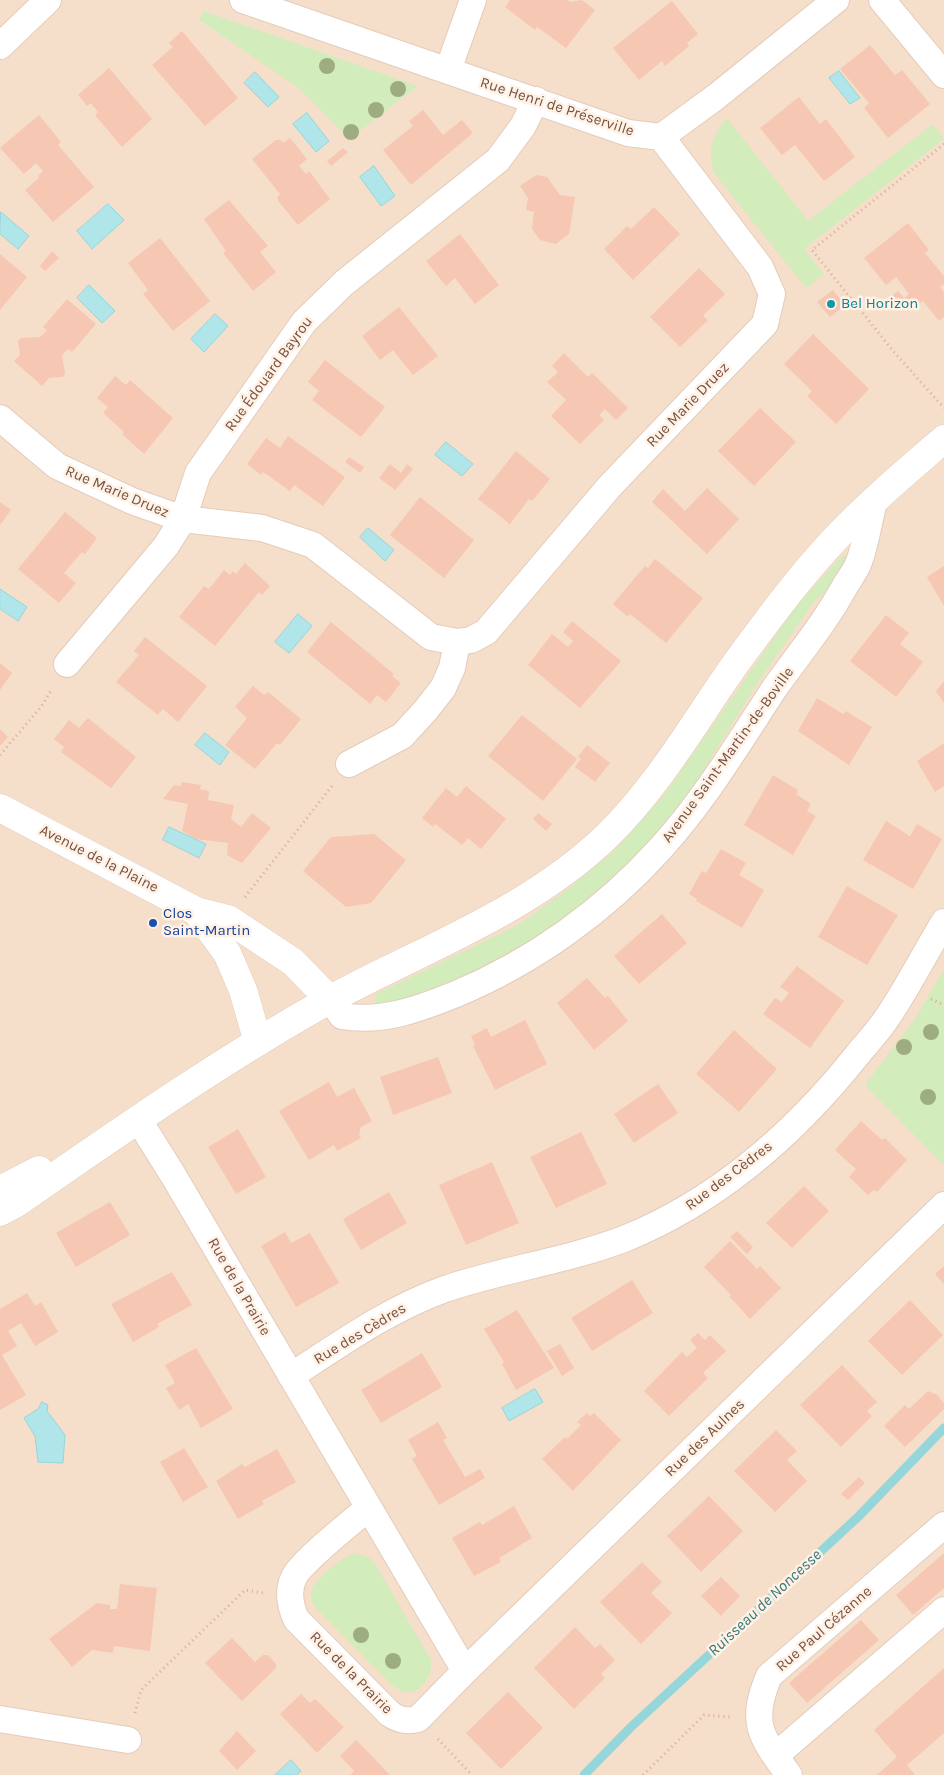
<!DOCTYPE html>
<meta charset="utf-8">
<style>
body{margin:0}
canvas{display:block;background:#feeedc}
</style>
<canvas width="944" height="1775"></canvas>
<script>
const ctx = document.querySelector('canvas').getContext('2d');
ctx.lineJoin = 'round';
function fillPath(path, color) { ctx.fillStyle = color; ctx.fill(path, 'evenodd'); }
function stroke(path, color, width, dash) { ctx.strokeStyle = color; ctx.lineWidth = width; ctx.lineCap = dash ? 'butt' : 'round'; ctx.setLineDash(dash || []); ctx.stroke(path); }
function drawText(font, color, halo, rows, align = 'center') {
  ctx.font = font + ' Karla,sans-serif'; ctx.lineWidth = 5; ctx.setLineDash([]); ctx.textBaseline = 'middle'; ctx.strokeStyle = halo; ctx.fillStyle = color; for (const [text, x, y, turn = 0] of rows) {
    ctx.save(); ctx.translate(x, y); ctx.rotate((+turn || 0) * Math.PI / 180); ctx.textAlign = isNaN(turn) ? turn : align; if (halo) ctx.strokeText(text, 0, 0); ctx.fillText(text, 0, 0); ctx.restore();
  }
}
const residential = new Path2D(`
 M0,0H944V1775H0Z`);
const green = new Path2D(`
 M204,11L418,86L349,139L299,88L199,20Z
 M727,118L808,221L933,124L944,139L804,249L824,274L806,288L714,173C707,150 712,136 727,118Z
 M843,555L850,557V568L813,603L759,681L693,787L661,828L614,878L576,912L523,946L438,992L382,1012L375,1003L376,994L518,925L564,892L613,852L664,795L797,605Z
 M944,969V1165L865,1085L915,1019Z
 M354,1553L368,1557L374,1562L431,1660C433,1674 423,1694 405,1692C401,1692 396,1687 392,1685L314,1606C312,1601 310,1596 311,1591C314,1580 343,1557 354,1553Z`);
const water = new Path2D(`
 M839,71L860,98L850,104L829,78Z
 M255,72L279,97L268,107L244,83Z
 M307,113L329,141L316,152L293,124Z
 M374,166L395,196L381,206L360,177Z
 M108,204L124,220L92,249L77,231Z
 M1,212L29,236L18,249L0,234Z
 M89,285L115,311L102,323L77,298Z
 M215,314L228,326L204,352L191,339Z
 M446,442L473,464L462,476L435,455Z
 M368,528L394,550L385,561L360,537Z
 M0,589L27,607L18,621L0,609Z
 M298,614L312,626L289,653L275,642Z
 M205,733L229,752L220,765L195,745Z
 M169,827L206,844L199,858L163,840Z
 M535,1389L543,1402L509,1421L502,1408Z
 M42,1402L48,1405L47,1411L65,1435L63,1463L38,1462L35,1436L24,1418L38,1409Z
 M291,1760L301,1771L297,1775H275Z`);
const stream = new Path2D(`
 M584,1775L632,1726L858,1517L944,1428`);
const building = new Path2D(`
 M510,0H567L570,2L582,0L595,10L566,48L537,27L535,30L505,7Z
 M672,1L698,34L687,43L689,46L665,66L662,61L639,80L613,48Z
 M182,31L238,98L205,126L152,65L173,47L169,43Z
 M870,45L895,75L902,70L930,104L888,138L864,108L869,103L840,69Z
 M109,68L152,119L122,147L95,115L98,112L91,103L87,106L78,95Z
 M799,97L820,124L826,119L855,157L824,181L795,145L782,155L760,128Z
 M423,110L443,135L462,120L473,133L411,185L383,150L413,126L409,121Z
 M39,115L61,142L58,145L94,187L53,222L25,190L39,178L38,176L43,171L36,163L24,174L0,148Z
 M290,138L307,159L299,166L306,174L309,171L330,199L298,225L279,202L277,197L280,194L252,159L276,140H281L283,143Z
 M343,148L348,152L331,166L327,161Z
 M536,175L547,177L560,195L575,197L569,234L556,244L540,240L532,229L534,212L526,210L528,198L520,186Z
 M229,200L268,246L260,252L276,272L253,291L223,253L226,251L204,219Z
 M654,207L680,234L633,280L604,249L627,226L631,229Z
 M908,223L929,250L925,253L944,276V284L940,287L944,292V317L939,321L923,301L913,309L904,298L909,294L896,277L886,285L864,258Z
 M460,234L499,285L475,304L455,278L446,286L426,261Z
 M160,238L210,301L173,331L143,294L148,290L128,263Z
 M52,251L59,258L45,271L40,266Z
 M0,254L27,277L0,310Z
 M699,268L725,294L703,316L708,320L680,347L650,317Z
 M833,290L845,305L830,317L817,302Z
 M898,291L904,298L898,302L893,295Z
 M67,299L96,324L72,352L68,349L62,355L65,374L63,377L49,378L42,386L14,361L20,355L18,341L21,338L40,337L47,330L43,327Z
 M399,307L438,356L413,375L393,350L380,360L362,336Z
 M813,334L869,389L836,424L807,396L812,391L784,364Z
 M564,353L588,377L592,373L628,408L616,420L605,409L599,415L604,420L580,444L551,416L566,400L547,382L558,372L552,366Z
 M325,360L385,407L361,437L312,400L319,391L308,382Z
 M115,376L126,385L130,380L173,418L144,454L122,434L124,432L103,413L108,407L97,398Z
 M760,408L796,442L754,486L718,451Z
 M288,436L345,477L323,506L294,485L290,491L263,472L261,475L247,464L266,438L280,448Z
 M516,451L550,479L532,501L529,499L510,524L478,499Z
 M349,457L364,467L360,473L345,462Z
 M390,464L401,473L407,464L413,469L395,490L379,478Z
 M707,488L739,519L707,554L652,502L663,489L685,511Z
 M420,497L474,540L444,578L390,535Z
 M0,502L11,510L0,525Z
 M65,512L97,538L85,554L82,552L64,573L76,583L59,603L18,569Z
 M655,559L703,598L666,643L630,614L628,617L613,604L645,566L648,568Z
 M245,563L270,586L262,595L259,592L215,646L179,617L204,586L209,589L224,570L230,575L233,571L236,574Z
 M944,566V606L927,577Z
 M886,615L909,633L900,644L923,662L896,697L850,661Z
 M572,621L621,661L580,708L528,665L552,634L568,647L573,641L563,632Z
 M331,622L394,674L392,676L401,683L386,702L377,695L370,704L307,652Z
 M145,637L207,686L178,722L163,709L158,715L116,682L139,655L134,651Z
 M0,663L12,673L0,690Z
 M944,681V703L936,691Z
 M253,686L264,695L268,692L301,719L280,745L277,743L255,769L225,745L247,718L235,707Z
 M817,698L843,714L846,711L872,727L849,765L798,731Z
 M522,715L577,759L543,801L488,756Z
 M88,718L136,757L111,788L61,752L64,747L54,739L69,720L79,728Z
 M0,729L8,737L0,746Z
 M944,743V786L935,792L917,761Z
 M587,745L610,763L595,782L575,767L581,759L578,757Z
 M773,775L798,790L796,794L811,804L807,811L816,816L793,855L744,825Z
 M182,782L201,785L200,789L209,791L208,800L234,805L231,819L241,827L252,813L271,828L242,863L227,855L228,843L196,839L182,831L188,804L163,799L174,785L181,786Z
 M466,786L506,819L481,849L468,838L462,845L435,824L433,827L422,818L446,788L457,797Z
 M538,813L552,824L546,831L533,819Z
 M886,821L910,836L917,824L942,839L913,889L863,860Z
 M374,834L406,860L371,903L346,907L303,871L331,837Z
 M721,849L746,863L739,875L764,890L742,928L696,901L697,899L689,894L702,871L706,873Z
 M847,886L898,915L867,965L818,937Z
 M662,914L687,943L639,984L614,956Z
 M797,966L844,1001L810,1048L763,1014L775,998L782,1002L789,993L780,987Z
 M587,978L605,998L608,996L628,1021L594,1050L557,1003Z
 M525,1020L547,1064L495,1090L473,1046L475,1045L471,1036L487,1028L491,1037Z
 M734,1030L777,1069L739,1112L696,1074Z
 M438,1057L452,1093L393,1115L380,1077Z
 M329,1082L337,1097L354,1088L372,1121L361,1127L359,1134L361,1138L337,1151L334,1145L309,1160L279,1111Z
 M658,1084L678,1113L634,1143L614,1114Z
 M861,1121L882,1140L885,1138L907,1160L877,1192L874,1190L868,1195L849,1177L856,1169L835,1150Z
 M238,1129L266,1177L236,1194L208,1147Z
 M581,1132L607,1184L556,1208L530,1157Z
 M492,1162L519,1223L466,1245L439,1185Z
 M804,1186L829,1211L792,1248L766,1223Z
 M389,1192L407,1223L361,1250L343,1219Z
 M110,1202L130,1235L76,1267L56,1233Z
 M737,1231L753,1247L747,1254L730,1237Z
 M285,1232L291,1243L310,1233L339,1283L296,1307L261,1246Z
 M730,1241L757,1269L760,1266L781,1288L750,1319L729,1296L731,1295L704,1267Z
 M944,1266V1284L935,1274Z
 M172,1272L192,1305L157,1324L159,1327L133,1342L111,1304Z
 M632,1280L653,1313L592,1351L571,1318Z
 M27,1293L35,1306L41,1302L58,1332L35,1346L21,1323L8,1331L17,1346L2,1355L26,1395L0,1410V1309Z
 M910,1300L943,1335L902,1375L868,1341Z
 M517,1310L554,1368L516,1390L502,1364L504,1362L484,1329Z
 M698,1333L705,1340L710,1335L726,1351L703,1373L708,1378L669,1416L644,1391L682,1352L687,1357L697,1348L690,1340Z
 M560,1344L574,1368L562,1376L547,1351Z
 M196,1348L233,1409L201,1428L188,1404L179,1410L166,1388L175,1383L165,1365Z
 M422,1353L442,1387L381,1423L361,1390Z
 M842,1365L877,1402L867,1411L872,1416L841,1447L800,1405Z
 M928,1391L937,1395L944,1403V1409L905,1447L884,1426L905,1405L909,1409Z
 M587,1413L590,1416L594,1413L621,1440L573,1491L542,1459L565,1437L567,1439L581,1425L577,1422Z
 M438,1422L447,1438L443,1440L465,1477L480,1469L485,1478L439,1505L412,1459L417,1456L408,1440Z
 M776,1430L797,1451L787,1460L807,1481L775,1512L734,1471Z
 M184,1448L208,1487L183,1502L160,1462Z
 M277,1449L296,1482L262,1501L264,1504L238,1519L216,1481L242,1464L245,1467Z
 M859,1477L865,1483L848,1500L841,1494Z
 M709,1496L743,1531L701,1572L667,1536Z
 M514,1506L532,1538L499,1558L501,1562L474,1576L452,1538L480,1522L482,1525Z
 M944,1553V1588L913,1615L896,1595Z
 M642,1562L662,1582L651,1593L672,1613L641,1644L600,1602Z
 M721,1577L740,1596L721,1616L701,1596Z
 M120,1584L157,1588L150,1651L114,1646L113,1653L92,1650L72,1667L49,1639L97,1603L110,1605V1609H117Z
 M861,1620L879,1640L807,1703L789,1683Z
 M575,1627L595,1648L600,1644L615,1660L601,1674L605,1678L574,1709L534,1668Z
 M232,1638L255,1662L263,1655H268L276,1664V1668L242,1701L205,1663Z
 M944,1668V1733L907,1765L915,1775H877L897,1757L874,1730Z
 M508,1692L543,1728L501,1769L466,1733Z
 M301,1694L310,1703L315,1699L344,1727L317,1753L280,1714Z
 M237,1731L256,1751L237,1770L219,1751Z
 M356,1740L371,1755L390,1775H350L354,1771L340,1756Z`);
const path = new Path2D(`
 M944,144L812,250L894,352L944,408
 M0,755L41,707L52,689
 M245,897L332,786
 M931,999L944,1005
 M135,1713L141,1690L245,1590L263,1593
 M438,1739L472,1775
 M643,1775L704,1715L730,1717`);
const minor = new Path2D(`
 M243,0L628,133L661,137L717,96L836,0
 M882,0L944,75
 M0,46L48,0
 M448,70L473,0
 M0,418L57,466L132,501L183,519L262,528L313,545L431,637L457,642L471,640L486,632L610,486L765,324L772,294L760,267L661,137
 M67,664L166,546L183,519L198,473L304,322L344,283L498,160L523,126L536,100
 M349,764L402,736L425,711L443,688L452,668L457,642
 M330,1000L342,1016C382,1023 419,1009 456,994C533,962 604,911 660,849C704,801 738,744 774,689C798,655 825,623 845,586C850,578 856,570 859,562C866,543 869,521 874,501
 M138,1119L173,1175L465,1671L418,1719C407,1722 399,1720 390,1714L296,1619C290,1605 287,1591 294,1577C303,1560 352,1522 368,1508
 M291,1376C340,1344 389,1309 445,1289C504,1269 566,1261 624,1239C718,1201 796,1132 858,1054C869,1041 880,1029 889,1015C909,985 925,953 944,922
 M465,1671L944,1205
 M0,1719L128,1740
 M775,1756L944,1610
 M789,1775C761,1737 749,1723 769,1676L944,1525`);
const tertiary = new Path2D(`
 M0,808L196,911L228,919L293,962L330,1000
 M196,911L227,953L243,990L258,1042
 M0,1190L39,1170
 M0,1212L15,1204C118,1133 220,1061 329,1000C423,949 530,911 608,835C659,785 695,721 736,663C767,621 799,577 836,538C869,503 907,471 944,439`);
const trees = [
 [327,66],
 [398,89],
 [376,110],
 [351,132],
 [931,1032],
 [904,1047],
 [928,1097],
 [361,1635],
 [393,1661]
];
const markers = [
 [831,304,5,"#0f9aa8"],
 [153,923,5,"#1a4fb4"]
];
const streetNames = [
 ["Rue Henri de Préserville",557,107,18],
 ["Rue Édouard Bayrou",269,374,-54],
 ["Rue Marie Druez",688,405,-46],
 ["Rue Marie Druez",117,492,23],
 ["Avenue Saint-Martin-de-Boville",728,755,-54],
 ["Avenue de la Plaine",99,859,27],
 ["Rue des Cèdres",729,1176,-37],
 ["Rue de la Prairie",239,1287,60],
 ["Rue des Cèdres",360,1334,-31],
 ["Rue des Aulnes",705,1438,-44],
 ["Rue Paul Cézanne",824,1629,-41],
 ["Rue de la Prairie",351,1673,45]
];
const cultureNames = [
 ["Bel Horizon",841,304]
];
const transitNames = [
 ["Clos",163,914],
 ["Saint-Martin",163,931]
];
const waterNames = [
 ["Ruisseau de Noncesse",765,1603,-43]
];
fillPath(residential, '#f6dfca');
fillPath(green, '#d3ecbb');
fillPath(water, '#b0e5e9');
stroke(water, '#95d6db', 1);
stroke(stream, '#95d6db', 9);
fillPath(building, '#f6c7b2');
stroke(minor, '#e4cbbb', 28);
stroke(tertiary, '#e4cbbb', 29);
stroke(path, '#daaa96', 3, [1, 4]);
stroke(minor, '#fff', 26);
stroke(tertiary, '#fff', 28);
ctx.fillStyle = '#9eac82';
for (const [x, y] of trees) { ctx.beginPath(); ctx.arc(x, y, 8, 0, 2 * Math.PI); ctx.fill(); }
for (const [x, y, r, color] of markers) { const dot = new Path2D(); dot.arc(x, y, r, 0, 2 * Math.PI); ctx.fillStyle = color; ctx.fill(dot); stroke(dot, '#fff2e5', 2); }
drawText('15px', '#755144', '#fff2e5', streetNames);
drawText('15px', '#0d838f', '#fff2e5', cultureNames, 'left');
drawText('15px', '#164399', '#fff2e5', transitNames, 'left');
drawText('italic 16px', '#36777d', '#fff2e5', waterNames);
</script>
